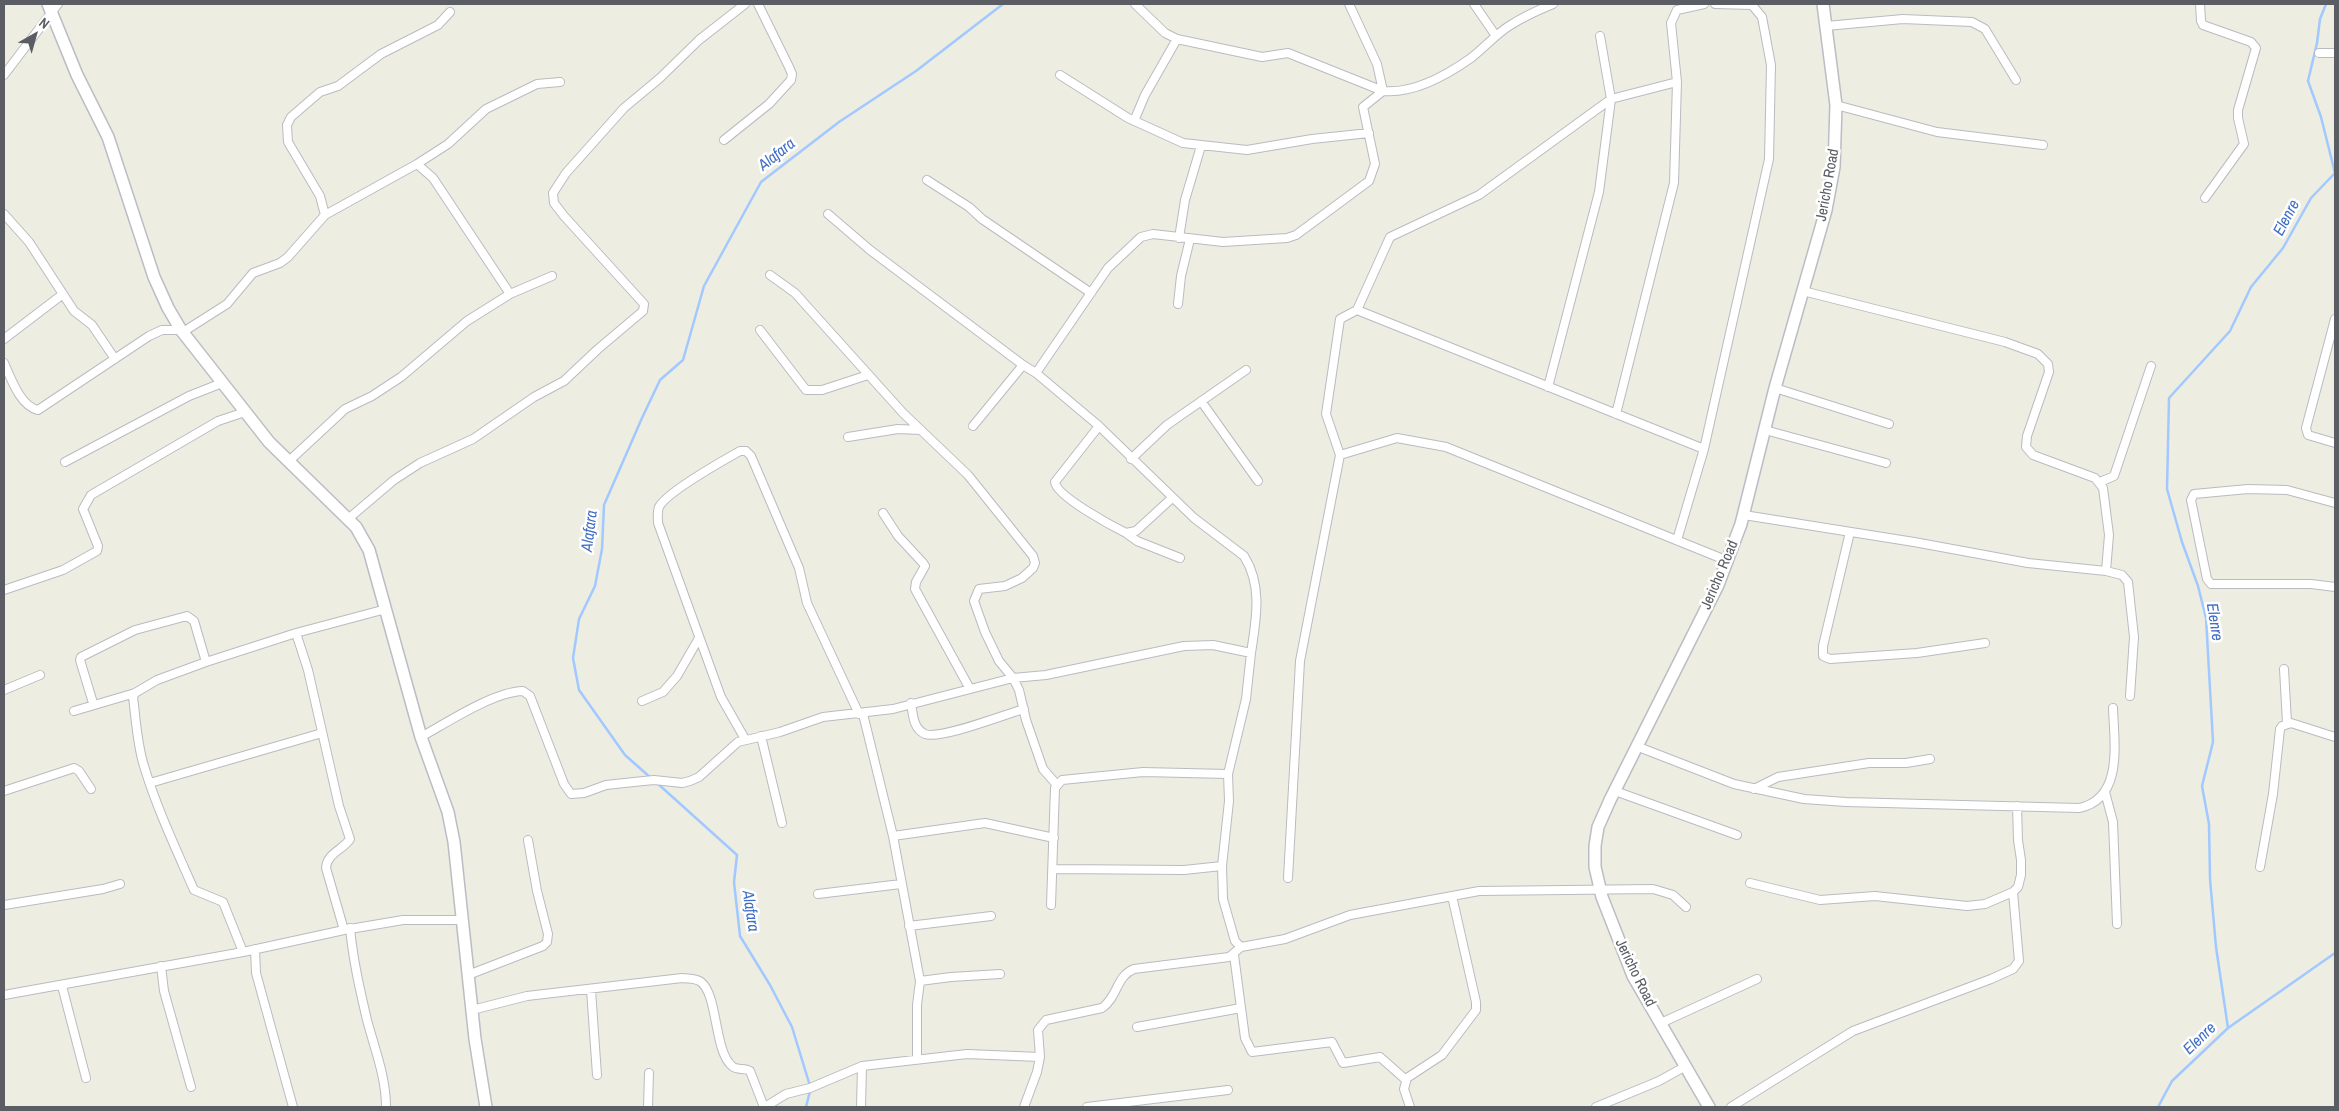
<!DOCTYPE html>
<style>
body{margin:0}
#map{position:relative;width:2339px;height:1111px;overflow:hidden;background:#eeede2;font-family:"Archivo Narrow",sans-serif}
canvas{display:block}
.frame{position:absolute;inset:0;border:5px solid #5a5d63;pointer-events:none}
.north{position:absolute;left:10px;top:10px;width:50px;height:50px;-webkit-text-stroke:4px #fff;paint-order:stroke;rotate:38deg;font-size:14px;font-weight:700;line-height:20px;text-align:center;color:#5a5d63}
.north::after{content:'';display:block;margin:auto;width:18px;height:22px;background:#5a5d63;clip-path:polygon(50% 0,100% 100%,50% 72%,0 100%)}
</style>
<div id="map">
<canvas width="2339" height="1111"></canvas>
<div class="frame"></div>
<div class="north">N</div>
</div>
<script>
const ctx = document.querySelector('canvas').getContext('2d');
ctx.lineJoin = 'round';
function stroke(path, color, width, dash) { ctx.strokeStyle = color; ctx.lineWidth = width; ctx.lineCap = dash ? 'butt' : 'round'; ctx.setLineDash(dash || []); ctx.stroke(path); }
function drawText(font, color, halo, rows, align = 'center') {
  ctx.font = font + ' "Archivo Narrow",sans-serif'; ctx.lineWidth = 5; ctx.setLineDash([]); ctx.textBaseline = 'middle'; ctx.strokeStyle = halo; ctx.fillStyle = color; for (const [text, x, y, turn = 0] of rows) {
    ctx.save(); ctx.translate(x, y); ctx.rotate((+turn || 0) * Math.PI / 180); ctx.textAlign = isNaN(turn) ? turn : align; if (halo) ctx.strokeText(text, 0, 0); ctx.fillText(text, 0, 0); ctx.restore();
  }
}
const stream = new Path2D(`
 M2326,4L2320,19L2317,43L2308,81L2321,117L2335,173
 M651,778L625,755L579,690L573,658L579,619L595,586L602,549L604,505L642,418L660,380L683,360L704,286L761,182L839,122L916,71L1003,4
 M657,783L737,855L734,882L740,936L770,985L792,1027L810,1086
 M2228,1028L2335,953
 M806,1107L810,1091
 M2158,1107L2172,1081L2228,1028L2216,947L2210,879L2209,824L2202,786L2213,742L2206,618L2198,586L2182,542L2167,489L2169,398L2230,331L2251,287L2283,248L2311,198L2335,173`);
const street = new Path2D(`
 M1135,4L1165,33L1177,39L1262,57L1288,53L1383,91C1414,94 1447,75 1471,58C1484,48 1495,35 1509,26C1523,17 1538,10 1553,4
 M1349,4L1377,64L1383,91
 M1474,4L1496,36
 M2200,4L2201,21L2203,25L2251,42L2256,48L2238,110V118L2244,144L2205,198
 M1826,26L1903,19L1972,22L1985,29L2016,80
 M2319,53H2335
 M4,75L58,4
 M1060,75L1128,118L1183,143L1247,150L1312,139L1369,133
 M1836,105L1937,132L2043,145
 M1134,121L1145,95L1177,39
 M724,140L769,104L791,80L792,74L789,67L758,4
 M417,164L433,178L510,294
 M927,180L969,207L982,219L1091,293
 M4,214L29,242L74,311L92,325L115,359
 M828,214L870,250L1023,365L1036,373L1099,426L1194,518L1244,556C1263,586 1256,620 1251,653
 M325,215L320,196L288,142L287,125L291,117L320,92L338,86L381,54L438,25L450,12
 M1179,238L1185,200L1201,146
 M770,275L795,293L903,413L968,475L1033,556L1035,563L1033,568L1022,578L1005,586L979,589L974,601L985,632L999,661L1013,678L1019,690L1026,720L1043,769L1057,785
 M1803,291L2005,342L2038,354L2048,364L2049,372L2027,436L2026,447L2033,455L2095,478L2103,488L2109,535L2106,571
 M1178,304L1181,276L1190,239
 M1357,310L1390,237L1479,195L1611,99L1677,82
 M2335,319L2306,428L2308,435L2335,443
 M760,330L806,390H822L868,375
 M183,332L227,304L253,273L280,263L288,257L325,215L417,164L448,144L486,109L537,84L560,82
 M4,339L63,294
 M4,363C11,378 20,406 38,410L149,336L162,330H181
 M1036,373L1108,268L1141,237L1153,234L1223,242L1287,238L1296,235L1369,181L1375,164L1363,107L1383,91
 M1548,387L1599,192L1611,99L1600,36
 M1775,388L1889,424
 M1201,401L1258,481
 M1616,414L1674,183L1677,82L1671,23L1677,10L1704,4
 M973,426L1023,365
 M1099,426L1055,482C1056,496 1112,526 1126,533L1136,531L1172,498
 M1765,430L1886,463
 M848,437L898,429L921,430
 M1704,449L1769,159L1771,65L1762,17L1752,5L1715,4
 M1340,455L1326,414L1340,319L1357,310L1704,449L1677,540
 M1131,459L1167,425L1246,370
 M65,462L189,396L222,383
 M288,462L345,409L372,396L401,377L467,321L510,294L552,276
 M2100,482L2114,476L2151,366
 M2335,503L2287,490L2248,489L2194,494L2191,500L2207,579L2211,584H2311L2335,587
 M883,513L898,536L923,563L925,566L916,582L915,589L970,689
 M1744,515L1914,542L2028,563L2106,571L2122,575L2128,582L2134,637L2130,696
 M348,519L394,480L420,463L473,439L534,397L564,381L598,349L643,311L644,304L564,216L554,203L553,193L566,173L624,108L660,78L699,40L745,4
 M1850,532L1823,646V656L1830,659L1917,653L1985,643
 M1126,533L1137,541L1180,558
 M4,590L63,570L97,551L98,546L83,509L91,495L218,421L245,412
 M296,633L308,670L339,806L350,839C343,850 327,853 326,868L344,930
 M2284,669L2287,723
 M4,690L40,675
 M135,693L133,697C136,720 137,744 144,766C157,809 176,849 194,890L223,902L243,952
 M642,701L663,692L677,676L699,638
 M93,703L80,660L81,657L135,630L187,616L194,621L206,662
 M911,703C913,714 913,729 925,734C940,740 1006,714 1024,709
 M74,711L135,693L157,680L206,662L296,633L386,609
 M863,714L893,836L985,823L1054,838
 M761,736L782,823
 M421,737C448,722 493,692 523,691L530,696L564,784L571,794L584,793L606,785L634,782L654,780L682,783L690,781L699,777L738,742L780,732L823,717L893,709L1013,678L1046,675L1184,646L1213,645L1251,653L1246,699L1228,774L1229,801L1222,866L1223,899L1235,941L1241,947L1285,939L1350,915L1479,891L1653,889L1673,895L1686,907
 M745,739L721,697L658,523C658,518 657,512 659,507C666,493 724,460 740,451H746L751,456L799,568L807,603L859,714
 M1636,746L1734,784L1804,799L1846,802L2079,808C2124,799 2114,742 2113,708
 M150,783L322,733
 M1754,789L1778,777L1869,763H1906L1930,759
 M4,791L74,768L79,771L91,789
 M1615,791L1737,835
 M2105,792L2113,822L2117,924
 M893,836L920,981
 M2260,867L2273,794L2280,729L2282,726L2291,723L2335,737
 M1054,869L1184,870L1222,866
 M1288,878L1300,661L1340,455L1397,438L1446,447L1728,561
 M1750,883L1820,900L1875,896L1967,906L1985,904L2013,892L2018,887L2021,875V860L2018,840L2017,806
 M818,894L901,884
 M4,905L103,889L120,884
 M1051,905L1055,788L1062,780L1143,772L1228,774
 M909,926L991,916
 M350,928C353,960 360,990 367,1020C375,1050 386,1077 386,1107
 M255,949L256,973L293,1107
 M1234,955L1245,1038L1252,1052L1332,1042L1343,1063L1380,1057L1406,1080
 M161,966L164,991L191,1087
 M468,975L543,946L547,942L548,934L537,891L528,840
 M62,986L86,1078
 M591,990L597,1075
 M4,995L243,952L344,930L403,920H462
 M472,1010L527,996L682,978C689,979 696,978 701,982C718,995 714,1051 732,1066C737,1071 745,1067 750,1071L764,1107
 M1661,1023L1757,979
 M1137,1027L1241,1008
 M917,1059V1005L920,981L951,977L1000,974
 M648,1107L649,1073
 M765,1107L786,1094L810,1088L862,1066L967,1054L1040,1057
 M861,1107L862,1066
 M1024,1107L1037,1072L1040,1057L1038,1030L1046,1020L1102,1008C1118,997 1116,976 1134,969L1229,957L1241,947
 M1087,1107L1228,1090
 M1410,1107L1404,1089L1407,1078L1442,1055L1476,1010V1002L1452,896
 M1596,1107L1659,1081L1686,1066
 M1731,1107L1853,1031L1991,979L2013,969L2019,961L2013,892`);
const secondary = new Path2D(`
 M48,4L77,75L108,137L154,277L168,308L181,330L269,442L356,527L369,550L421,737L448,812L454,842L475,1039L486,1107
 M1709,1107L1633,976L1602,897L1595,867V846L1598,827L1610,800L1718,585L1741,524L1775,388L1826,210L1834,167L1836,105L1823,4`);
const streetNames = [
 ["Jericho Road",1828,185,-80],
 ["Jericho Road",1720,575,-67],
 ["Jericho Road",1635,973,64]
];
const waterNames = [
 ["Alafara",777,155,-38],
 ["Elenre",2287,218,-62],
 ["Alafara",590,531,-83],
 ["Elenre",2214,622,81],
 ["Alafara",750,911,81],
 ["Elenre",2200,1039,-44]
];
stroke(stream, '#a1c9ff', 2.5);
stroke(street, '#babbc1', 10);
stroke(secondary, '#bbbdc4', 14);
stroke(street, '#fff', 8);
stroke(secondary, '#fff', 11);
drawText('15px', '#5a5d63', '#fff', streetNames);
drawText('italic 16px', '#406ec6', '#fff', waterNames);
</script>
